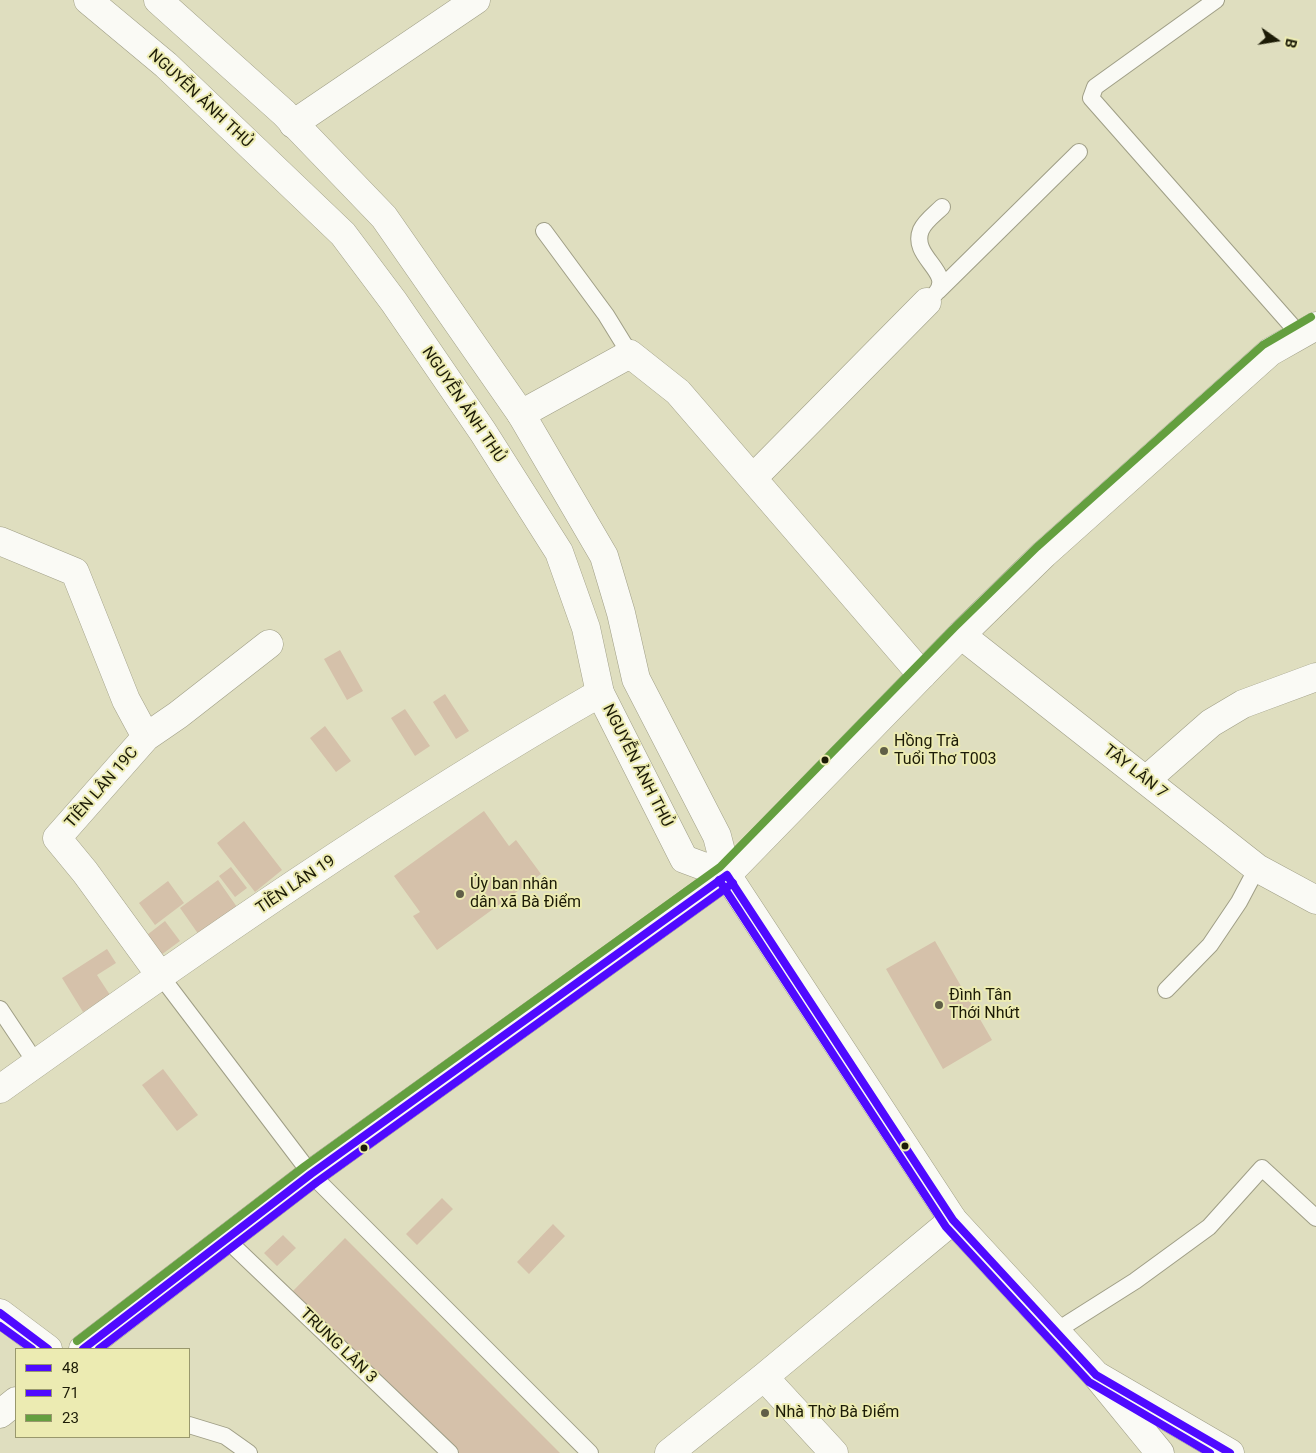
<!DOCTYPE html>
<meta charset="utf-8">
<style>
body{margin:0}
#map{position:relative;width:1316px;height:1453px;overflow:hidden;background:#dfdebf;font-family:Roboto,sans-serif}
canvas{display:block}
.legend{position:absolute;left:15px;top:1348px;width:175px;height:90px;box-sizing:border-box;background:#ecebb2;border:1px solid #99986d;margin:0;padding:6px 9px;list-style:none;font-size:15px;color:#1c1b06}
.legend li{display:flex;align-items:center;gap:10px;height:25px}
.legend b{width:25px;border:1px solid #99986d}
.north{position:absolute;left:1251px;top:15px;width:50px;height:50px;-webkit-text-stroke:4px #ecebb2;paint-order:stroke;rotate:103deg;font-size:14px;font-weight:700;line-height:20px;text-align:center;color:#1c1b06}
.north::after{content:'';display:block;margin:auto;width:18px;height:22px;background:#1c1b06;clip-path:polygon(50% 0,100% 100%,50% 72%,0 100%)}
</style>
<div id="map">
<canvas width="1316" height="1453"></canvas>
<ul class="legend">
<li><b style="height:6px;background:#4f0aff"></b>48</li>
<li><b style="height:6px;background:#4f0aff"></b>71</li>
<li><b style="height:6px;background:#649f3f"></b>23</li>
</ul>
<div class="north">B</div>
</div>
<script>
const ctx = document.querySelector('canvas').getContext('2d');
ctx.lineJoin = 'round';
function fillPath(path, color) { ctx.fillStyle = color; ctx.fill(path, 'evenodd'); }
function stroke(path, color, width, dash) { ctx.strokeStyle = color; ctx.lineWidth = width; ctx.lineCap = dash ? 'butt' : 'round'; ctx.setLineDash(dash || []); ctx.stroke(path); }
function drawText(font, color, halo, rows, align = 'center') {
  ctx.font = font + ' Roboto,sans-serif'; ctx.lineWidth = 4; ctx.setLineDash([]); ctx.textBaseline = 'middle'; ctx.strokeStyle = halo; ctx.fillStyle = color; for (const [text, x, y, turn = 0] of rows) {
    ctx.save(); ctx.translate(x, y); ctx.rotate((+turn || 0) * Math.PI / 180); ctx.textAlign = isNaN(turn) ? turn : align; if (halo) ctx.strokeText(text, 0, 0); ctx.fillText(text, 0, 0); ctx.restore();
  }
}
const building = new Path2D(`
 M340,650L363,691L347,700L324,659Z
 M445,694L469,731L456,739L433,702Z
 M405,709L430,746L415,756L391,718Z
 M325,726L351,761L336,772L310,738Z
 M484,811L509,846L516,840L541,874L437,950L413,916L420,912L394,876Z
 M244,821L282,870L255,892L217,843Z
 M231,867L247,888L235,897L219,876Z
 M218,880L237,907L199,935L180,908Z
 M168,881L184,903L155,925L139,903Z
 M165,921L180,941L161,955L147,935Z
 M935,941L992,1040L943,1069L886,969Z
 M107,949L116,963L97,975L110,995L83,1012L62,978Z
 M163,1069L198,1115L177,1131L142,1085Z
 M442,1198L453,1209L417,1245L406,1234Z
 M553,1224L565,1236L529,1274L517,1262Z
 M283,1235L296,1248L277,1266L264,1253Z
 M345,1238L560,1453H454L292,1292Z`);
const service = new Path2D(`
 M1216,0L1095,87L1091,98L1300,335
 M544,231L606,315L630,354
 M938,291L1079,152
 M936,293C954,272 910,257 921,230C925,221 935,214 942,207
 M160,975L311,1174L590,1453
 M1166,990L1210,945L1239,902L1257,868
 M0,1009L36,1063
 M225,1238L450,1453
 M1056,1331L1135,1281L1209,1227L1262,1168L1316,1218
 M189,1425L225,1436L249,1453`);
const minor = new Path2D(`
 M293,124L476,0
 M521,414L630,354L678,392L922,675
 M753,478L927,302
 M0,541L75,572L126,700L146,737L57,838L85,872L160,975
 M961,635L1257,868L1316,900
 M146,737L178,715L269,644
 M1146,780L1211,723L1243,704L1316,677
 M0,1089C195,950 392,812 600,693
 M1097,1376L1160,1453
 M764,1377L834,1453
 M669,1453L764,1377L953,1220`);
const secondary = new Path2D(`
 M88,0L166,65L343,234L394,302L483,432L559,552L586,628L600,693L684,859L727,875
 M158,0L284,113L384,217L521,414L604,556L621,613L636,679L717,836L727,875L953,1220L1096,1375L1230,1453
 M0,1313L48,1349
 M83,1349L311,1174L727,875L961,635L1044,554L1270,352L1316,326
 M0,1414L16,1401`);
const bus1 = new Path2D(`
 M727,875L953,1220L1096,1375L1230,1453
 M0,1313L48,1349
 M83,1349L311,1174L727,875`);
const bus2 = new Path2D(`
 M719,880L946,1227L1089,1382L1210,1453
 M0,1326L32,1349
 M99,1349L317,1182L733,883`);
const bus3 = new Path2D(`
 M77,1341L305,1166L720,867L954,628L1037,547L1263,345L1311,317`);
const markers = [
 [884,751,5,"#605f47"],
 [825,760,4.5,"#1c1b06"],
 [460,894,5,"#605f47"],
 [939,1005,5,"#605f47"],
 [905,1146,4.5,"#1c1b06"],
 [364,1148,4.5,"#1c1b06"],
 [765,1413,5,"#605f47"]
];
const streetNames = [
 ["NGUYỄN ẢNH THỦ",200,99,43],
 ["NGUYỄN ẢNH THỦ",463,405,56],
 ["NGUYỄN ẢNH THỦ",637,766,63],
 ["TÂY LÂN 7",1135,772,38],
 ["TIỀN LÂN 19C",102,788,-49],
 ["TIỀN LÂN 19",296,885,-34],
 ["TRUNG LÂN 3",338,1346,44]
];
const poiNames = [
 ["Hồng Trà",894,742],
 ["Tuổi Thơ T003",894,760],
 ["Ủy ban nhân",470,885],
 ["dân xã Bà Điểm",470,903],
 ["Đình Tân",949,996],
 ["Thới Nhứt",949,1014],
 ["Nhà Thờ Bà Điểm",775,1413]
];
fillPath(building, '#d5c1aa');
stroke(service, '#9f9e86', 18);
stroke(minor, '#9f9e86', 29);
stroke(secondary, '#9f9e86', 29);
stroke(service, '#fafaf5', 16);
stroke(minor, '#fafaf5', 28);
stroke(secondary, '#fafaf5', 28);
stroke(bus1, '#4f0aff', 8);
stroke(bus2, '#4f0aff', 8);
stroke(bus3, '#649f3f', 8);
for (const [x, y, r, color] of markers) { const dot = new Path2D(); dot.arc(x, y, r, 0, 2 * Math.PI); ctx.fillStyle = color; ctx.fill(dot); stroke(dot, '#ecebb2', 2); }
drawText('16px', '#1c1b06', '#ecebb2', streetNames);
drawText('16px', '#1c1b06', '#ecebb2', poiNames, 'left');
</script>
